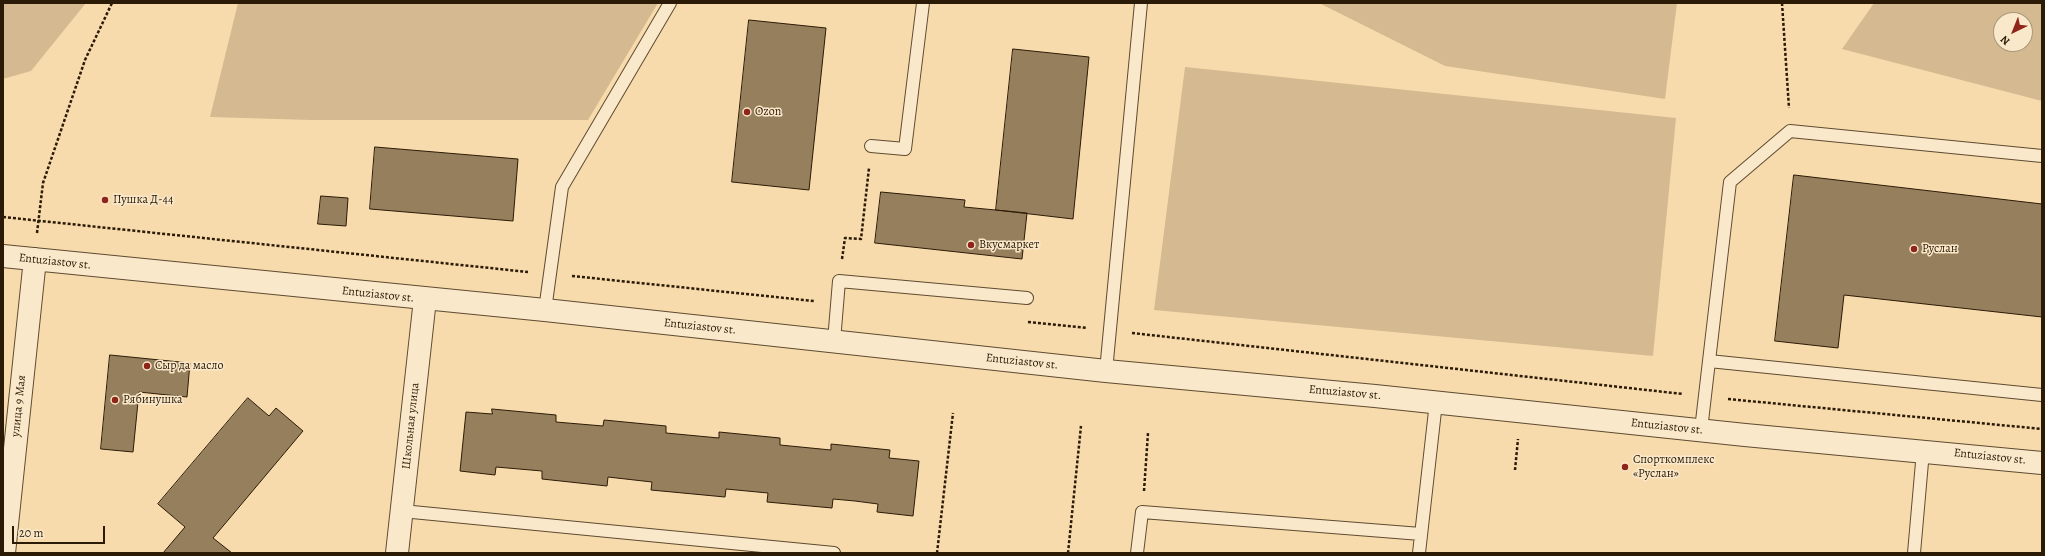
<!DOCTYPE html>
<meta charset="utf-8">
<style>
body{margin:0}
#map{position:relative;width:2045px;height:556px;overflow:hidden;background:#f8dbad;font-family:Alegreya,serif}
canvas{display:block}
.frame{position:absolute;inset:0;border:4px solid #2b1b06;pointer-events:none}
.north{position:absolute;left:1993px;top:12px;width:40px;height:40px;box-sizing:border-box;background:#fae8ca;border:1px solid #a7967c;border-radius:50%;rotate:223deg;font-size:11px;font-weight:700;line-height:16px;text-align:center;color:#2b1b06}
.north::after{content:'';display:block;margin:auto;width:14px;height:18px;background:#8f2418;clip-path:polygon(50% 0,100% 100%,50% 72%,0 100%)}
.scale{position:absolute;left:12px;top:526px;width:93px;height:18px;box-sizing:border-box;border:2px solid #2b1b06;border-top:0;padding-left:5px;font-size:12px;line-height:14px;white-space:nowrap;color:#2b1b06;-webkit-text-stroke:3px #fae8ca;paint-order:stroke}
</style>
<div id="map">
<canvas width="2045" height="556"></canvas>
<div class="frame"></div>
<div class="north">N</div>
<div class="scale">20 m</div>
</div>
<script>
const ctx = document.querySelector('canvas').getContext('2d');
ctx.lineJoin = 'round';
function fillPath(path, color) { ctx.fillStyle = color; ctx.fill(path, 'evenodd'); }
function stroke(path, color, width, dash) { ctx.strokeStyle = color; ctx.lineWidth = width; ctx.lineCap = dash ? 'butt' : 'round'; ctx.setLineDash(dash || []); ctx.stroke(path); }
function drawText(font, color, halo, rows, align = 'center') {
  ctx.font = font + ' Alegreya,serif'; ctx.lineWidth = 3; ctx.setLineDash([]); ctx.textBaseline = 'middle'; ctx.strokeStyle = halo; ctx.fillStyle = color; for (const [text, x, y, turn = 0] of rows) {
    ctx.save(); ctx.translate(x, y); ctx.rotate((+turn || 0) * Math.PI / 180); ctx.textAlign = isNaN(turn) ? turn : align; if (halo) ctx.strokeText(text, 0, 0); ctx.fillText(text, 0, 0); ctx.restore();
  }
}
const green = new Path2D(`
 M3,3H86L31,71L3,79Z
 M238,3H658L588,120H310L210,117Z
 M1319,3H1677L1665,99L1445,66Z
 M1874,3H2042V101L1842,49ZM2001,20H2025V44H2001Z
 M1185,67L1676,118L1653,356L1154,310Z`);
const building = new Path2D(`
 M749,20L826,28L809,190L732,182Z
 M1013,49L1089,57L1073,219L996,210Z
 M375,147L518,159L513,221L370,209Z
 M1794,175L2042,204V317L1844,295L1838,348L1775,341Z
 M881,192L965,200L964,207L1027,213L1022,259L875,243Z
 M321,196L348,198L346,226L318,224Z
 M110,355L190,363L187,397L139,392L133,452L101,449Z
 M248,398L269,416L276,408L303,431L213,538L232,553H163L185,527L158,504Z
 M492,409L556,415V422L603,426L604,420L666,426V433L719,438V432L780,438V445L831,450V444L890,450L889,458L919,461L913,516L877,512L878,504L855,501L833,499L832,508L767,502L768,493L726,489L725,497L651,490L652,482L608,477L607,486L542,479V471L496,467L495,475L460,471L466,412L492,414Z`);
const path = new Path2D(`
 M1782,3L1789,108
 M3,217L528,272
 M37,233L43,183L85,60L112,3
 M842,259L845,238L861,239L869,168
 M572,276L814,301
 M1028,322L1087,328
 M1132,333L1683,394
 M1728,399L2042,429
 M1515,470L1518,439
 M1144,491L1148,433
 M937,553L953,413
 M1068,553L1081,426`);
const service = new Path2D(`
 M871,146L905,149L923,3
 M545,310L562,187L670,3
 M834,341L839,281L1027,298
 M1709,361L1730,182L1790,131L2042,156
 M1106,371L1141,3
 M1701,430L1709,361L2042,395
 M402,511L834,553
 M1137,553L1142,512L1421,534
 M1419,553L1436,402
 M1914,553L1923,451`);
const minor = new Path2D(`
 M397,553L425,299`);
const tertiary = new Path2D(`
 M3,256L545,310L1106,371L1375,396L1745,435L2042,463
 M4,553L35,259`);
const markers = [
 [747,112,4,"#8f2418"],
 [105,200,4,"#8f2418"],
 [971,245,4,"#8f2418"],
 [1914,249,4,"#8f2418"],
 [147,366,4,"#8f2418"],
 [115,400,4,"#8f2418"],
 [1625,467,4,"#8f2418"]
];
const poiNames = [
 ["Ozon",755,112],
 ["Пушка Д-44",113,200],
 ["Вкусмаркет",979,245],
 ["Руслан",1922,249],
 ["Сыр да масло",155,366],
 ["Рябинушка",123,400],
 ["Спорткомплекс",1633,460],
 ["«Руслан»",1633,474]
];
const streetNames = [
 ["Entuziastov st.",55,262,6],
 ["Entuziastov st.",378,295,6],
 ["Entuziastov st.",700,327,6],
 ["Entuziastov st.",1022,362,6],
 ["Entuziastov st.",1345,393,5],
 ["улица 9 Мая",19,406,-84],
 ["Школьная улица",411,426,-84],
 ["Entuziastov st.",1667,427,6],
 ["Entuziastov st.",1990,457,6]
];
fillPath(green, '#d5ba91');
fillPath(building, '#967f5d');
stroke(building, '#2b1b06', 1);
stroke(service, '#5e4b30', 14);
stroke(minor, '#5e4b30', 24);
stroke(tertiary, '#5e4b30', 24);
stroke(path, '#2b1b06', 2.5, [3, 2]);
stroke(service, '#fae8ca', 12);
stroke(minor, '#fae8ca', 22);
stroke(tertiary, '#fae8ca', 22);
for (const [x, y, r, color] of markers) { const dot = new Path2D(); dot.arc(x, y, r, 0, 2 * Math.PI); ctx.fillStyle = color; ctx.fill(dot); stroke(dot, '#fae8ca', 1.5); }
drawText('12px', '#2b1b06', '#fae8ca', poiNames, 'left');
drawText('12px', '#2b1b06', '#fae8ca', streetNames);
</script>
